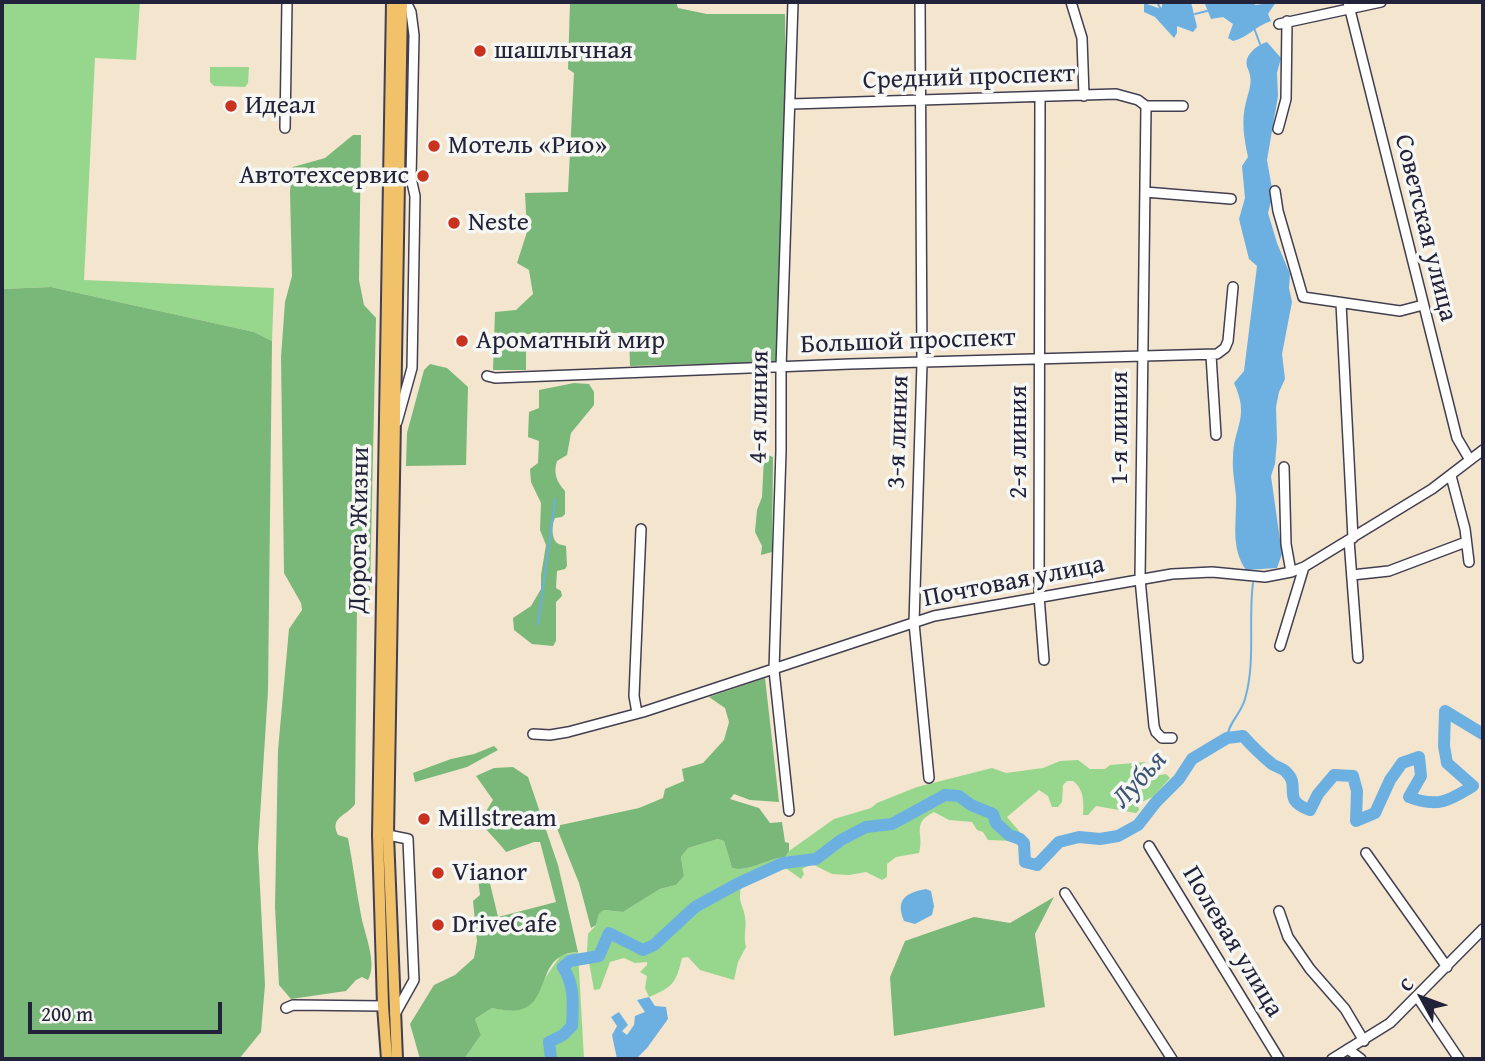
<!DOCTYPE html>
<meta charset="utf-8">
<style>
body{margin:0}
#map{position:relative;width:1485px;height:1061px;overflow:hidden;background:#f4e5cf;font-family:"Gentium Book Plus",serif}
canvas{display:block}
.frame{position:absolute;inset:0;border:4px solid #22223b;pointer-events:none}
.north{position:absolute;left:1387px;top:963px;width:70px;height:70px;-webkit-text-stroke:5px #f6f6f2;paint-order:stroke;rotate:311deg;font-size:19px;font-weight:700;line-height:28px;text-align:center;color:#22223b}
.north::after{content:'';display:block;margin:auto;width:24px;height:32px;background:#22223b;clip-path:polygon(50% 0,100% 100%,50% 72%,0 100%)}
.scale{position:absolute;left:28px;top:1002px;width:194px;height:32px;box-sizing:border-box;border:4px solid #22223b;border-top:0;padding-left:9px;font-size:21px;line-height:24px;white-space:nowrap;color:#22223b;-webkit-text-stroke:5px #f6f6f2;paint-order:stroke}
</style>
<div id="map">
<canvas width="1485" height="1061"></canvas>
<div class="frame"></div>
<div class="north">С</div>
<div class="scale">200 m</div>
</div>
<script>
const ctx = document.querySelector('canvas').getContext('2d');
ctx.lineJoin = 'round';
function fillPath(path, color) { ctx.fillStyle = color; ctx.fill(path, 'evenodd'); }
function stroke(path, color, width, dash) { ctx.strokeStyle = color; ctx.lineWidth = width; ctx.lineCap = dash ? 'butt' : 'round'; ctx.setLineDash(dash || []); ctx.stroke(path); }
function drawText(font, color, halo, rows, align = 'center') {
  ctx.font = font + ' "Gentium Book Plus",serif'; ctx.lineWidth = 7; ctx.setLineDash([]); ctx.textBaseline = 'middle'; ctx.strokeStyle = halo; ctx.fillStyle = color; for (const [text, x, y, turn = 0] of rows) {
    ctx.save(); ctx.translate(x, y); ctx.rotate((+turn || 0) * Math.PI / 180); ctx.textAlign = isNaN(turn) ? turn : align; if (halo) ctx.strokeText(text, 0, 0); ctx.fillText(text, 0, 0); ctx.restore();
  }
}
const green = new Path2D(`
 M2,2H140L136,60L95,58L84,280L274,288L272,341L254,332L51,287L2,289Z
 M210,67H249L248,83L245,87L214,86L210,82Z
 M1078,760L1090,769H1105L1110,765L1145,762L1143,774L1148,777L1166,774L1170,778L1154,796L1138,804L1139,810L1136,813L1096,806L1088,815H1083C1084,803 1084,789 1073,781H1067L1063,785L1062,802L1058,807H1052L1048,796L1039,790L1007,817L1025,838L1026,850H1022L1020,844L1015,841L988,840L983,832L977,830L972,822L949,820L934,812C910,824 925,834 919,853L896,857L887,864V877L882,880L866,872L849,875L832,874L812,864L802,869L804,874L801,879L787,869L776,870L741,887C738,905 743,903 745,917C747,928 743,934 746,947L738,962L734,980L700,970L688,957L682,958C676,983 673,987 649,997L645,988L647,976L640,972L647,965V962L635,963L624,958L610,962L600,989L594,990L587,951L588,934L596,925L599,914L604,910L623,912L660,889L676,885L684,876L681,857L688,848L718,839L724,841L732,868C748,873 768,858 785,857L789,851L834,819L871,808L877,803L917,787L992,768L1006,773L1043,768L1060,761Z
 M578,952L584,1059H464L481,1035L475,1019L492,1008L511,1011L540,985L561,955Z`);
const forest = new Path2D(`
 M570,2H676L678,8L707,14H785L786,103L777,362L630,366L629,333L526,334V370H493L495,312L516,310L533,294L529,270L517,263L527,232L525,193L568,192L574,73L568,69Z
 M353,135H361L359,280L364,305L376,318L370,590L362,593L357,602L355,804C347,816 329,817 338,835L348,838C353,864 356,890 361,915C364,933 378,963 368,980L362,977L356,980L346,991L291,999L279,985L275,907L278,750L289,629L302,610L301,603L284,573L281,357L285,302L292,276L290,191L293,167L325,158Z
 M51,287L254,332L272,341L268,691L258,848L265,985L261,1032L239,1059H2V289Z
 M430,364L447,368L468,387L466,465L406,466L407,433L424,370Z
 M574,383L589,384L594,392V405L571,433L567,455L557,461C553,474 557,482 565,491V514L562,517L555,518C552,524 551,538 557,543C560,545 564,545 566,546L567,566L565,569L557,571L556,588L561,591L562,596L556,602V641L553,646L532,644L514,630L513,618L531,606L541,589V575L546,545L540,530L541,503L531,482L530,469L538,463L539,441L528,437L529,412L539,408V390Z
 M768,455L773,457L772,552L761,555L762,546L755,532L757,510L762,497L764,457Z
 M765,678L779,802L750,800L734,794L730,799L759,808L770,823L782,822L785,842L789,843V851L785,857C768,858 748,873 732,868L724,841L718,839L688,848L681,857L684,876L676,885L660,889L623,912L604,910L599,914L596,925L591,928L579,883L556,826L639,808L663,798L665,789L684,781L682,769L703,763L724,740L729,722L725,708L709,697Z
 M494,746L498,750L467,767L415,782L413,773L451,759L474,754Z
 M513,767L528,777L558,865L578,952C538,953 550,996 525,1008C514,1013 503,1010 492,1008L475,1019L481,1035L464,1059H420L410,1024L434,985L455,975L474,958L477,941L473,901L480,895L478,878L488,875L498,917L556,902L540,842H534L506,852C498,841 488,833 480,821L493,800L476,776L494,768Z
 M1054,897L1035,934L1045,1007L894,1036L890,977L905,941L974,917L1010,923Z`);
const water = new Path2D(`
 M1163,2H1191L1197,27L1193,32L1177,26V33L1174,38L1155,17L1144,12V3L1161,9Z
 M1207,2H1250L1256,5L1276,2L1268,14L1271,21C1255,26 1249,37 1233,41L1228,38L1233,24L1223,17L1211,19L1205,4Z
 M1267,42L1281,58L1277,73L1278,96L1267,160L1273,194L1268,213L1277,243L1290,274L1289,288L1292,302L1282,354L1285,379L1279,392L1276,407L1277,440L1275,464L1271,476L1282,554L1277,568L1246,570C1230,547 1237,522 1236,496C1235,483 1232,470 1233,457C1234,425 1250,418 1234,383L1244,371L1257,266L1249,259L1239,219L1245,198L1242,166L1248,157C1244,138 1241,121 1246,102C1248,93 1252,85 1250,75C1249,69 1245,66 1247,59C1250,51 1259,44 1267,42Z
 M926,889L931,891L934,906L932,915L915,924L904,921C895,899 906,893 926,889Z
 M649,997L655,1006L666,1007L668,1019L647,1048L636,1059H617L612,1035L617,1026L611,1017L619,1012L628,1025L622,1031L627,1035L634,1025L635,1016L645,1012L637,1000Z`);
const stream = new Path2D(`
 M1157,2L1161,10
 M1195,14L1207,11
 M1254,28L1260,44
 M538,624L555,500
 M1227,738C1228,723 1241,714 1245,699C1256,661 1248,620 1253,583`);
const river = new Path2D(`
 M551,1059L549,1042L563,1035L572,1026C573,1004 575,986 563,967L570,961L599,956L609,933L643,950L654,945L695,907L737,884L783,863L816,859L841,840L866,827L892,824L945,795L959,796L971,805L993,814L996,823L1009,835L1020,839L1024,843L1025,862L1037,865L1059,842L1079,837L1100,839L1118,836L1138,825L1156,802L1179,779L1192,759L1227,738L1243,736C1252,746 1261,755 1272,764C1276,767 1283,768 1286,772C1302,786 1280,800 1310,810L1318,794L1334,775L1353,776L1357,791L1356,821L1375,813L1390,780L1402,763L1419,757L1421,776L1409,797C1437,808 1449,801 1473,786L1447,763L1444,746L1445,711L1483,734`);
const minor = new Path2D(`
 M920,2L922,363L914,623L929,778
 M1071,2L1082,38L1084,96
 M1348,2L1457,438L1470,460
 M1279,24L1381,2
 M1040,98L1039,596L1044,660
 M791,104L1116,94L1138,100L1146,106
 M1146,106L1140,579L1154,726L1156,732L1162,738H1172
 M1146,106H1183
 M285,128L287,2
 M1278,129L1286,99L1287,21
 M1275,191L1278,211L1303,297L1400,311L1423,305
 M1145,192L1231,199
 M1341,303L1353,538
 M1211,355L1216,435
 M487,376L495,378L850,364L1217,354L1225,348L1228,341L1233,287
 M397,422L412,368L415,196L411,178L414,35L411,12L406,2
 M1284,467L1286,544L1291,572
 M1451,476L1465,529L1469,562
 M1349,540L1358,658
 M1352,575L1389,571L1466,542
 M1280,646L1304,567
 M637,713L634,696L641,529
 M533,734L550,735L568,732L643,712L934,616L1172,574L1212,572L1265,577L1291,572L1304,567L1432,489L1483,450
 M789,811L774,670L781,451V368L793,2
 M388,835L408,839L414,980L395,1014
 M1149,846L1279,1059
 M1366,853L1447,967
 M1065,893L1172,1059
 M1279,911L1288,937L1310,969L1345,1009L1364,1041
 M1418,998L1459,1059
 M286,1008L293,1005L383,1006
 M1348,1049L1361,1059
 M1332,1059L1390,1023L1483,929`);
const major = new Path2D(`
 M387,1059L383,1006L378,835L392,2
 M397,1059L388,835L402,2`);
const markers = [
 [480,51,7,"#c8321e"],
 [231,106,7,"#c8321e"],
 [434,146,7,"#c8321e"],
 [423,176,7,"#c8321e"],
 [454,223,7,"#c8321e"],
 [462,341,7,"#c8321e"],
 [424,819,7,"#c8321e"],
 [438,873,7,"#c8321e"],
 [438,925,7,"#c8321e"]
];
const poiNames = [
 ["шашлычная",494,51],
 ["Идеал",245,106],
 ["Мотель «Рио»",448,146],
 ["Автотехсервис",409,176,"right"],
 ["Neste",468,223],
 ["Ароматный мир",476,341],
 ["Millstream",438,819],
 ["Vianor",452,873],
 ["DriveCafe",452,925]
];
const streetNames = [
 ["Средний проспект",969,78,-2],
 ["Советская улица",1425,228,76],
 ["Большой проспект",908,342,-2],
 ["4-я линия",760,407,-89],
 ["1-я линия",1120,428,-90],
 ["3-я линия",899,432,-88],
 ["2-я линия",1019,442,-90],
 ["Дорога Жизни",360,530,-89],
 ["Почтовая улица",1014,582,-11],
 ["Полевая улица",1232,942,59]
];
const waterNames = [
 ["Лубья",1140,780,-48]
];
fillPath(green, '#97d78d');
fillPath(forest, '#79b878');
fillPath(water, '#6cb0e1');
stroke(stream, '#6cb0e1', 2);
stroke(river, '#6cb0e1', 12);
stroke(minor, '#423f51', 12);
stroke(major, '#423f51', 14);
stroke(minor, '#fff', 9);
stroke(major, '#f2c26a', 10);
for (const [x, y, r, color] of markers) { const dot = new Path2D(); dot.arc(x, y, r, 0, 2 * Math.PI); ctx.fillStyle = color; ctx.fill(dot); stroke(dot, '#f6f6f2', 2.5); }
drawText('26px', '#22223b', '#f6f6f2', poiNames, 'left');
drawText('26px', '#22223b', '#f6f6f2', streetNames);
drawText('italic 28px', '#3c5475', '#f6f6f2', waterNames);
</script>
